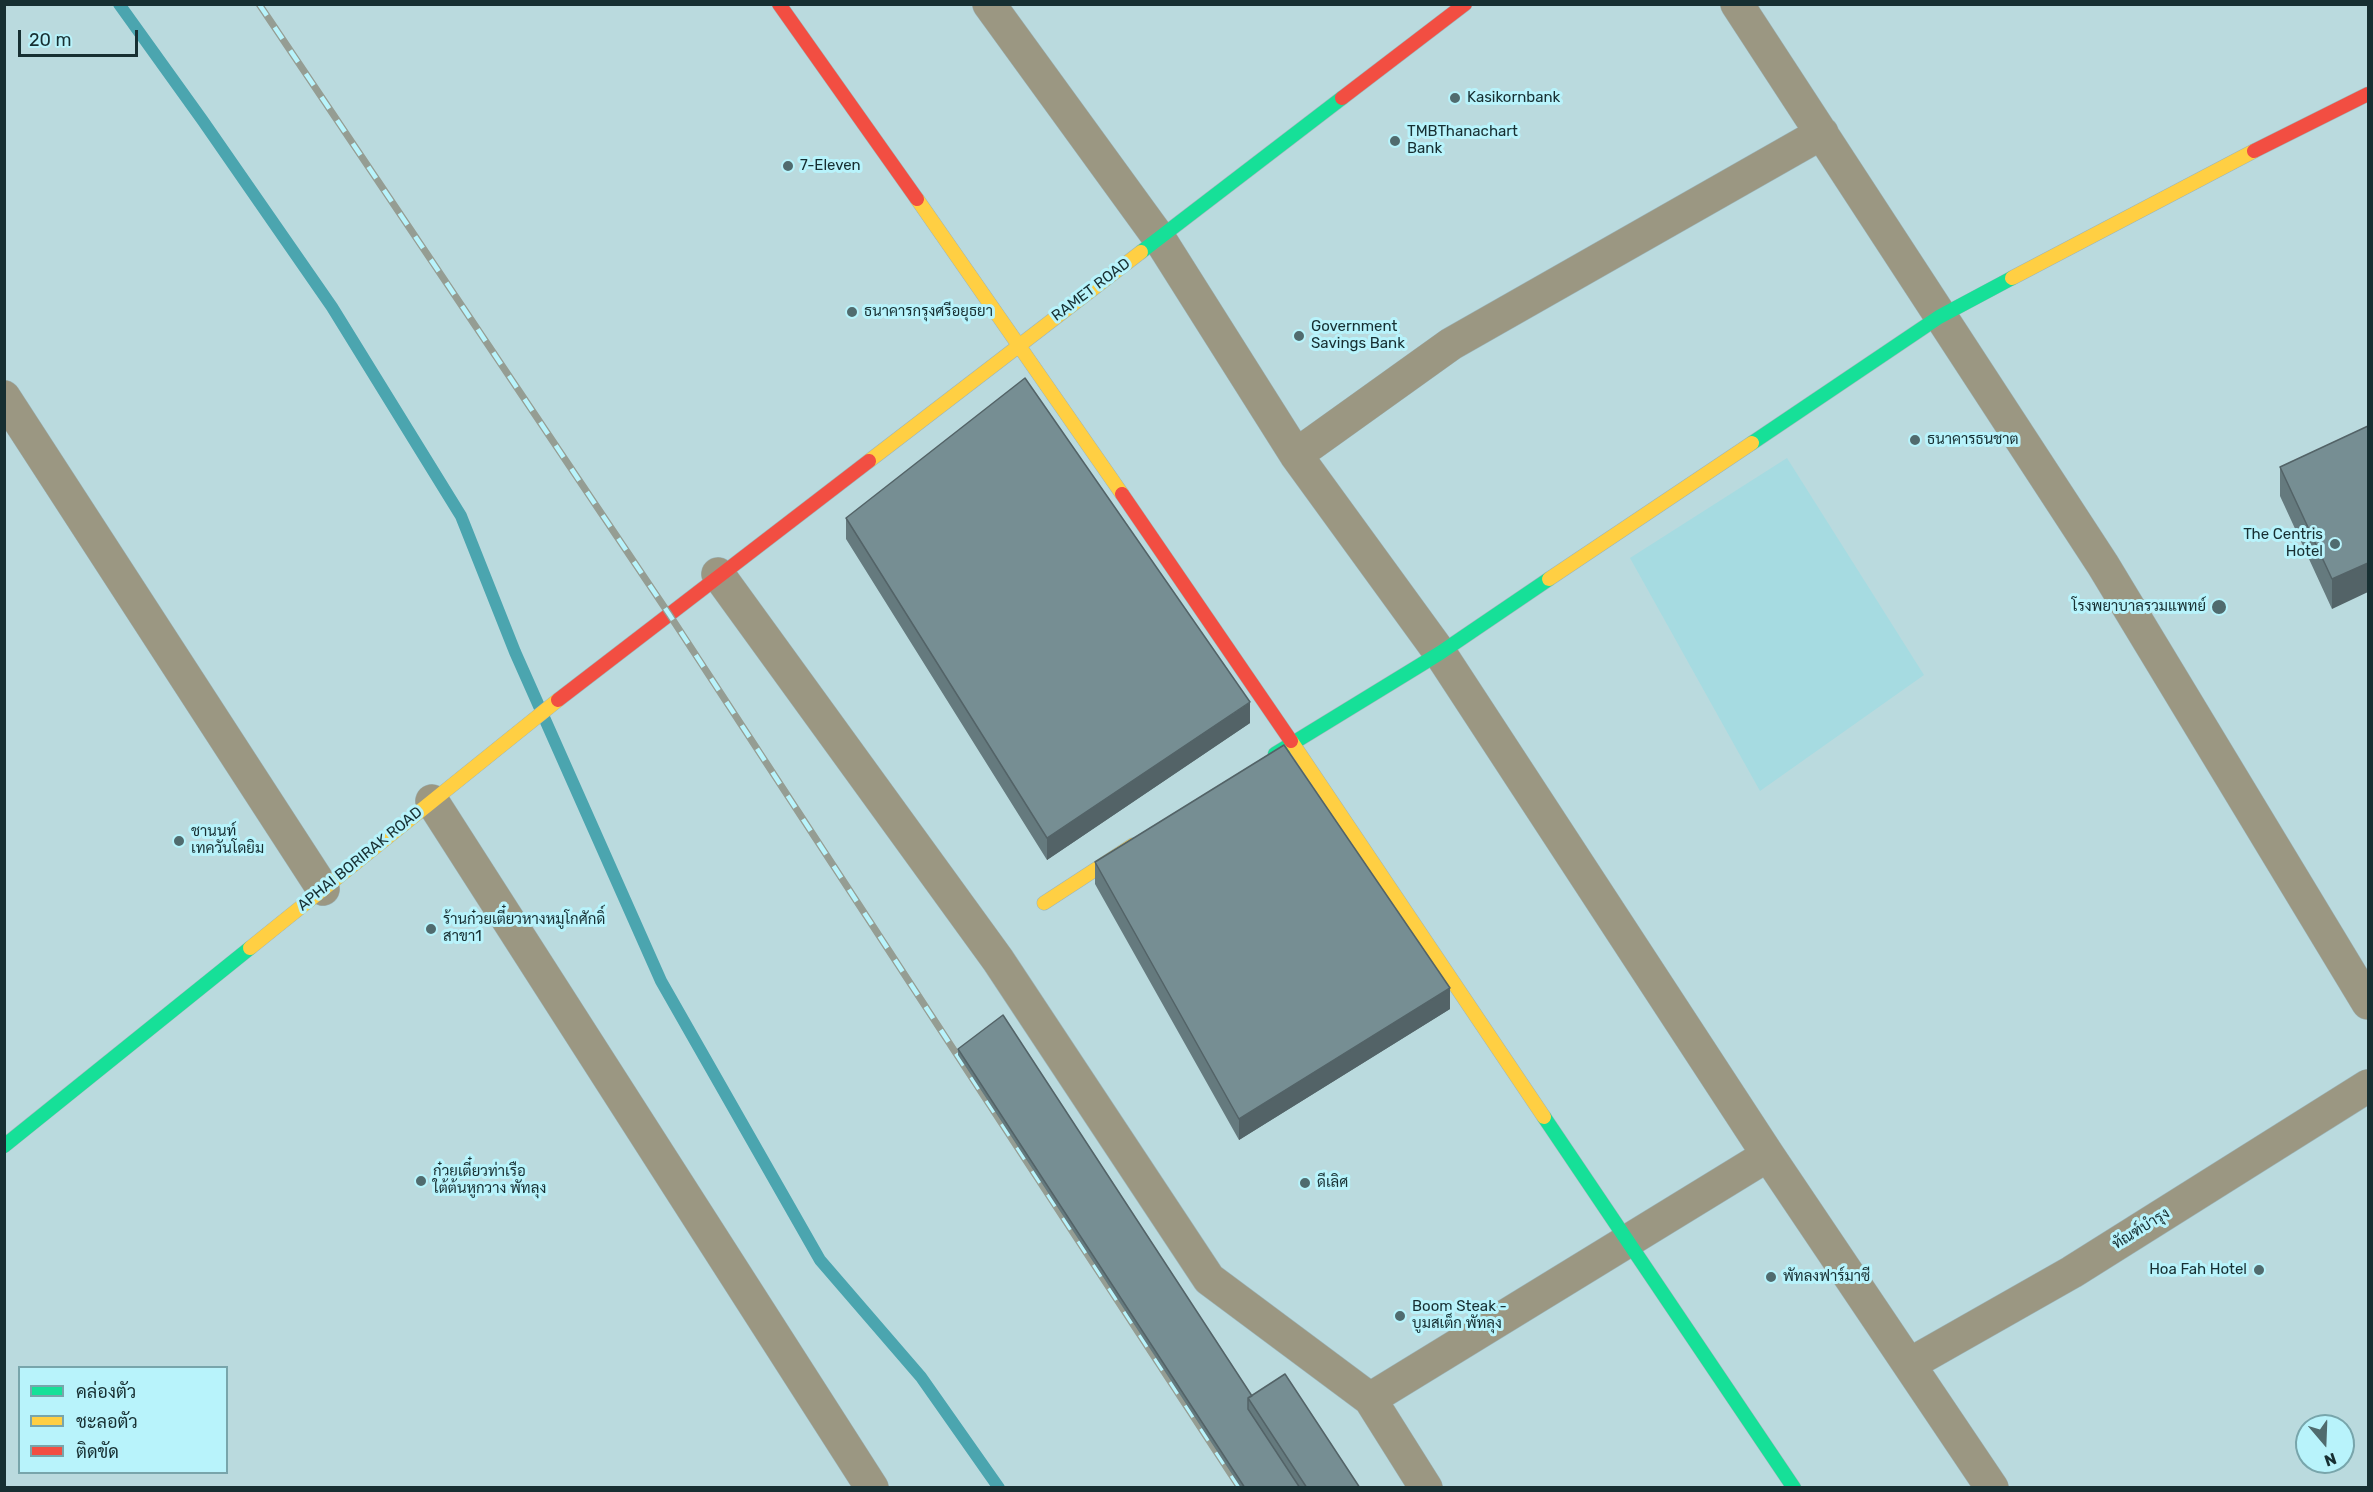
<!DOCTYPE html>
<meta charset="utf-8">
<style>
body{margin:0}
#map{position:relative;width:2373px;height:1492px;overflow:hidden;background:#badade;font-family:Rubik,Sarabun,sans-serif}
canvas{display:block}
.frame{position:absolute;inset:0;border:6px solid #172f32;pointer-events:none}
.legend{position:absolute;left:18px;top:1366px;width:210px;height:108px;box-sizing:border-box;background:#b8f3fb;border:2px solid #78a5ab;margin:0;padding:8px 10px;list-style:none;font-size:18px;color:#172f32}
.legend li{display:flex;align-items:center;gap:12px;height:30px}
.legend b{width:30px;border:2px solid #78a5ab}
.north{position:absolute;left:2295px;top:1414px;width:60px;height:60px;box-sizing:border-box;background:#b8f3fb;border:2px solid #78a5ab;border-radius:50%;rotate:161deg;font-size:16px;font-weight:700;line-height:24px;text-align:center;color:#172f32}
.north::after{content:'';display:block;margin:auto;width:21px;height:27px;background:#506b6e;clip-path:polygon(50% 0,100% 100%,50% 72%,0 100%)}
.scale{position:absolute;left:18px;top:30px;width:120px;height:27px;box-sizing:border-box;border:3px solid #172f32;border-top:0;padding-left:8px;font-size:18px;line-height:21px;white-space:nowrap;color:#172f32;-webkit-text-stroke:4px #b8f3fb;paint-order:stroke}
</style>
<div id="map">
<canvas width="2373" height="1492"></canvas>
<div class="frame"></div>
<ul class="legend">
<li><b style="height:8px;background:#16e098"></b>คล่องตัว</li>
<li><b style="height:8px;background:#ffcf43"></b>ชะลอตัว</li>
<li><b style="height:8px;background:#f24e42"></b>ติดขัด</li>
</ul>
<div class="north">N</div>
<div class="scale">20 m</div>
</div>
<script>
const ctx = document.querySelector('canvas').getContext('2d');
ctx.lineJoin = 'round';
function fillPath(path, color) { ctx.fillStyle = color; ctx.fill(path, 'evenodd'); }
function stroke(path, color, width, dash) { ctx.strokeStyle = color; ctx.lineWidth = width; ctx.lineCap = dash ? 'butt' : 'round'; ctx.setLineDash(dash || []); ctx.stroke(path); }
function drawText(font, color, halo, rows, align = 'center') {
  ctx.font = font + ' Rubik,Sarabun,sans-serif'; ctx.lineWidth = 6; ctx.setLineDash([]); ctx.textBaseline = 'middle'; ctx.strokeStyle = halo; ctx.fillStyle = color; for (const [text, x, y, turn = 0] of rows) {
    ctx.save(); ctx.translate(x, y); ctx.rotate((+turn || 0) * Math.PI / 180); ctx.textAlign = isNaN(turn) ? turn : align; if (halo) ctx.strokeText(text, 0, 0); ctx.fillText(text, 0, 0); ctx.restore();
  }
}
const built = new Path2D(`
 M1787,458L1924,675L1760,791L1630,558Z`);
const stream = new Path2D(`
 M119,4L203,121L332,307L461,516L515,652L661,981L820,1260L921,1377L999,1488`);
const street = new Path2D(`
 M989,4L1159,238L1296,455L1440,653L1768,1155L1992,1488
 M1737,4L2103,565L2368,1003
 M4,397L323,889
 M1296,455L1451,344L1822,133
 M718,574L998,960L1209,1279L1370,1399L1426,1488
 M432,801L872,1488
 M1910,1364L2072,1272L2368,1086
 M1370,1399L1768,1155`);
const fast = new Path2D(`
 M1141,252L1342,98
 M1752,443L1939,317L2012,278
 M1275,754L1440,653L1549,579
 M1544,1117L1794,1488
 M4,1146L250,948`);
const slow = new Path2D(`
 M917,199L1122,494
 M2012,278L2254,151
 M869,461L1141,252
 M1549,579L1752,443
 M1291,741L1544,1117
 M1044,903L1133,845
 M250,948L558,700`);
const jam = new Path2D(`
 M779,4L917,199
 M1342,98L1465,4
 M2254,151L2368,94
 M1122,494L1291,741
 M558,700L869,461`);
const rail = new Path2D(`
 M259,4L669,614L1240,1488`);
const wall = new Path2D(`
 M2368,426L2332,609L2280,496V467Z
 M846,518L1250,723L1047,860L846,539Z
 M1095,862L1450,1009L1239,1140L1095,884Z
 M958,1049L1252,1396L1360,1488H1241L958,1055Z`);
const shadedWall = new Path2D(`
 M2368,563V592L2332,609V579Z
 M1250,702V723L1047,860V838Z
 M1450,988V1009L1239,1140V1119Z`);
const building = new Path2D(`
 M1025,378L1250,702L1047,838L846,518Z
 M2368,426V563L2332,579L2280,467Z
 M1284,745L1450,988L1239,1119L1095,862Z
 M1003,1015L1252,1396L1248,1398V1409L1300,1488H1245L958,1049Z
 M1285,1374L1360,1488H1307L1248,1398Z`);
const markers = [
 [1455,98,6,"#506b6e"],
 [1395,141,6,"#506b6e"],
 [788,166,6,"#506b6e"],
 [852,312,6,"#506b6e"],
 [1299,336,6,"#506b6e"],
 [1915,440,6,"#506b6e"],
 [2335,544,6,"#506b6e"],
 [2219,607,8,"#506b6e"],
 [179,841,6,"#506b6e"],
 [431,929,6,"#506b6e"],
 [421,1181,6,"#506b6e"],
 [1305,1183,6,"#506b6e"],
 [2259,1270,6,"#506b6e"],
 [1771,1277,6,"#506b6e"],
 [1400,1316,6,"#506b6e"]
];
const poiNames = [
 ["Kasikornbank",1467,98],
 ["TMBThanachart",1407,132],
 ["Bank",1407,149],
 ["7-Eleven",800,166],
 ["ธนาคารกรุงศรีอยุธยา",864,312],
 ["Government",1311,327],
 ["Savings Bank",1311,344],
 ["ธนาคารธนชาต",1927,440],
 ["The Centris",2323,535,"right"],
 ["Hotel",2323,552,"right"],
 ["โรงพยาบาลรวมแพทย์",2206,607,"right"],
 ["ชานนท์",191,832],
 ["เทควันโดยิม",191,849],
 ["ร้านก๋วยเตี๋ยวหางหมูโกศักดิ์",443,920],
 ["สาขา1",443,937],
 ["ก๋วยเตี๋ยวท่าเรือ",433,1172],
 ["ใต้ต้นหูกวาง พัทลุง",433,1189],
 ["ดีเลิศ",1317,1183],
 ["Hoa Fah Hotel",2247,1270,"right"],
 ["พัทลงฟาร์มาซี",1783,1277],
 ["Boom Steak -",1412,1307],
 ["บูมสเต็ก พัทลุง",1412,1324]
];
const streetNames = [
 ["RAMET ROAD",1091,290,-37],
 ["APHAI BORIRAK ROAD",360,859,-39],
 ["ทัณฑ์บำรุง",2141,1229,-32]
];
fillPath(built, '#a6dbe1');
stroke(stream, '#4ba5af', 12);
stroke(street, '#9cb5b9', 34);
stroke(fast, '#9cb5b9', 15);
stroke(slow, '#9cb5b9', 15);
stroke(jam, '#9cb5b9', 15);
stroke(street, '#9b9782', 33);
stroke(fast, '#16e098', 14);
stroke(slow, '#ffcf43', 14);
stroke(jam, '#f24e42', 14);
stroke(rail, '#959d93', 7);
stroke(rail, '#b8f3fb', 4.5, [14]);
fillPath(wall, '#657a7e');
fillPath(shadedWall, '#536367');
fillPath(building, '#768e93');
stroke(building, '#536367', 1.5);
for (const [x, y, r, color] of markers) { const dot = new Path2D(); dot.arc(x, y, r, 0, 2 * Math.PI); ctx.fillStyle = color; ctx.fill(dot); stroke(dot, '#b8f3fb', 2); }
drawText('15px', '#172f32', '#b8f3fb', poiNames, 'left');
drawText('15px', '#172f32', '#b8f3fb', streetNames);
</script>
